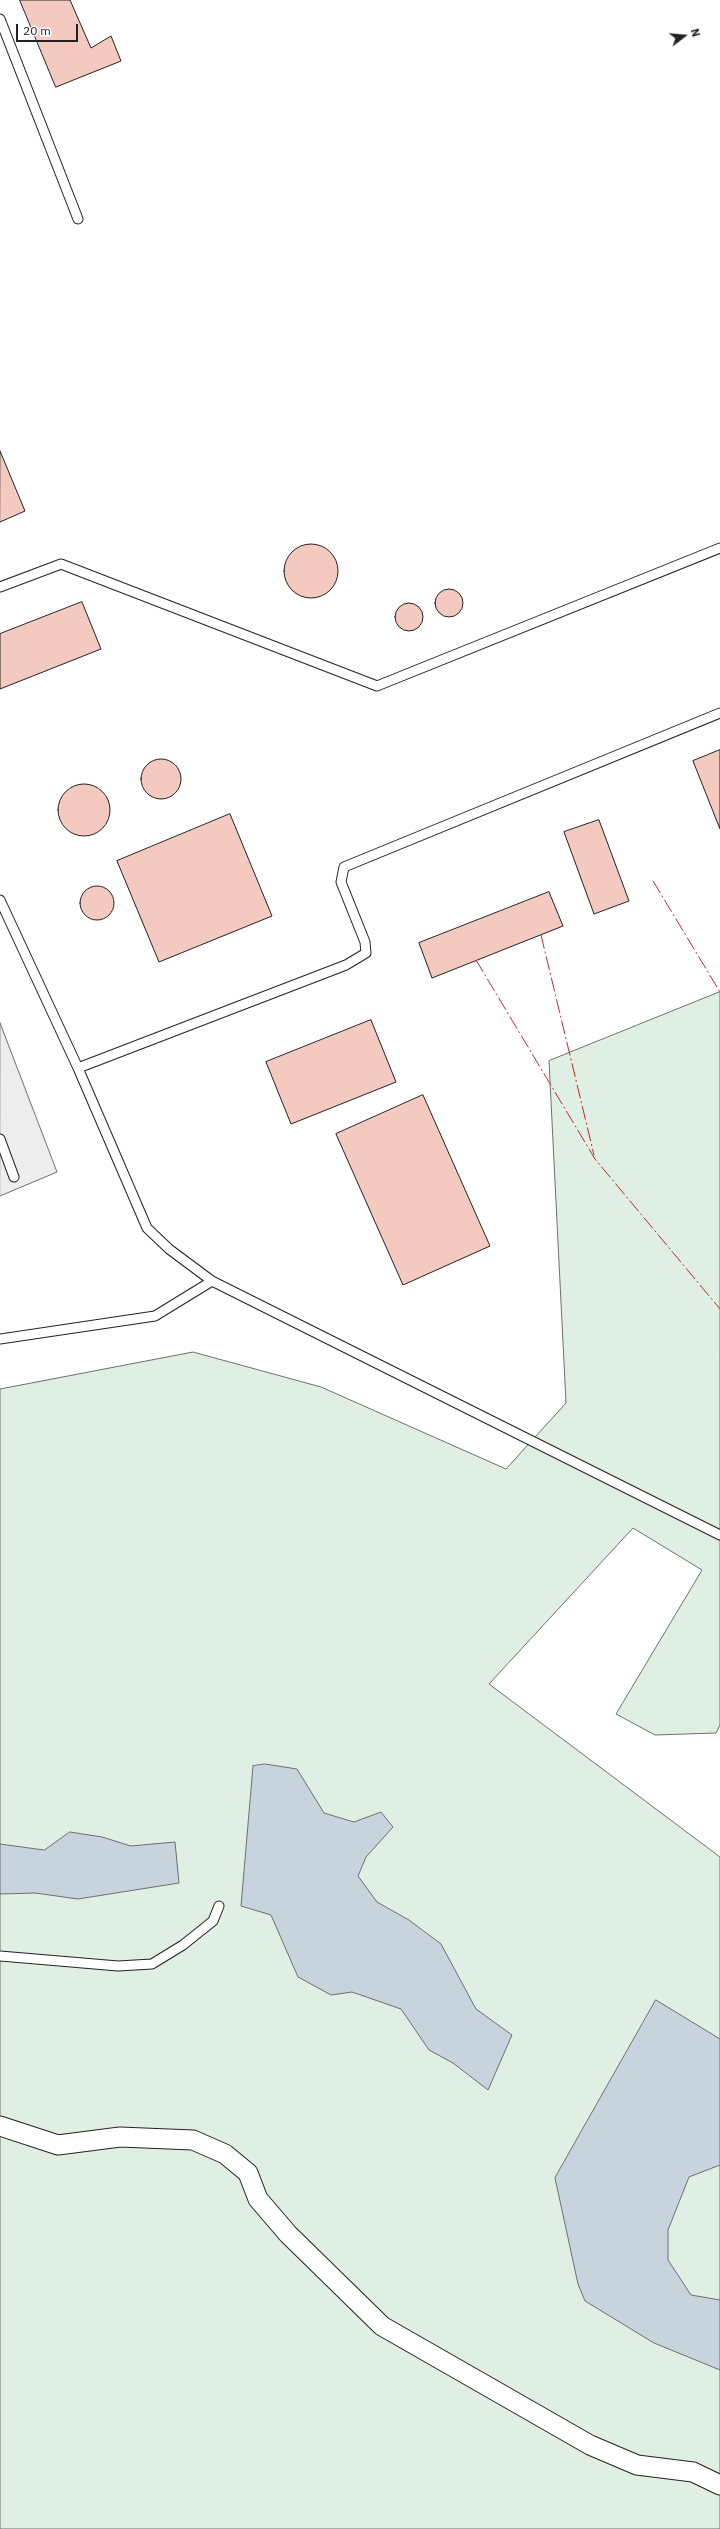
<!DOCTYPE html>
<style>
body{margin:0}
#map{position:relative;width:720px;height:2529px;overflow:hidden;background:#fff;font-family:"IBM Plex Sans",sans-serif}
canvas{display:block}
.north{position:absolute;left:664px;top:16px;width:40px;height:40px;-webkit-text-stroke:3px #fff;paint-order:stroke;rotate:74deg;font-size:11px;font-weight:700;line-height:16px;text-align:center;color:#222}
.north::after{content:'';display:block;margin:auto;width:14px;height:18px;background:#222;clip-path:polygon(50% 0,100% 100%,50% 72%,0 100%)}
.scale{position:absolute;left:16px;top:24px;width:62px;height:18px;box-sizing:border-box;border:2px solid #222;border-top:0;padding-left:5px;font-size:12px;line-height:14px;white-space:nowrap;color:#222;-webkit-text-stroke:3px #fff;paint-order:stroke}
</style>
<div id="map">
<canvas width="720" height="2529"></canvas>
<div class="north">N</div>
<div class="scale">20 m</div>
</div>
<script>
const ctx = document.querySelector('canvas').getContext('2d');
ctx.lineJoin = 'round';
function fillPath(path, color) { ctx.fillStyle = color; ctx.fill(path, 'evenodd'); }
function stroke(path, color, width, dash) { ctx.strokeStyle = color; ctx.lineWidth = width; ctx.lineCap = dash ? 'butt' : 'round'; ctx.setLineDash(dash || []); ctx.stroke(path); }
const green = new Path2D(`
 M720,992V1725L716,1733L655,1735L616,1714L702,1570L633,1528L489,1684L720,1857V2529H0V1389L193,1352L321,1387L506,1469L566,1403L549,1061Z`);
const parking = new Path2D(`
 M0,1023L57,1172L0,1196Z`);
const water = new Path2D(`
 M265,1764L297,1769L324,1813L354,1822L381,1812L393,1827L366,1857L358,1876L377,1902L409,1920L441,1944L476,2009L512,2035L488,2090L453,2063L429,2050L401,2009L352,1992L331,1995L298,1977L271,1915L241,1906L253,1766Z
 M70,1832L102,1837L131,1846L175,1842L179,1883L78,1899L35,1893L0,1894V1844L44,1850Z
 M656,2000L720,2039V2165L689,2177L668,2230V2260L691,2295L720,2300V2370L654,2343L585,2301L578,2284L555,2178Z`);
const building = new Path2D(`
 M20,0H70L91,48L111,36L121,61L56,87Z
 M0,451L25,511L0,522Z
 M284 571a27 27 0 1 1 54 0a27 27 0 1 1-54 0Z
 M435 603a14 14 0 1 1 28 0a14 14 0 1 1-28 0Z
 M82,602L101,649L0,689V634Z
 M395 617a14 14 0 1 1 28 0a14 14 0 1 1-28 0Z
 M720,750V829L693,761Z
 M141 779a20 20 0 1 1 40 0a20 20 0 1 1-40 0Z
 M58 810a26 26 0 1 1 52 0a26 26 0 1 1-52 0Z
 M230,814L272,916L159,962L117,861Z
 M599,820L629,901L594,914L564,832Z
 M80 903a17 17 0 1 1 34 0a17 17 0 1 1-34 0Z
 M549,892L563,926L432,978L419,943Z
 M371,1020L396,1082L291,1124L266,1062Z
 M423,1095L490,1246L403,1285L336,1134Z`);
const lane = new Path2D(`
 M0,19L78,219
 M0,587L61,564L377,686L720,548
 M0,900L78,1068L147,1228L169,1249L212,1281L720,1535
 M78,1068L346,965L366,953L365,942L341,882L344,867L720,713
 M0,1139L14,1177
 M0,1339L155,1316L212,1281
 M0,1956L118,1966L152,1964L183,1945L213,1921L219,1906`);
const street = new Path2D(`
 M0,2126L58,2145L120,2137L193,2140L225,2154L248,2173L258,2199L288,2234L382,2326L590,2445L637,2465L693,2472L720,2485`);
const power = new Path2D(`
 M653,881L720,992
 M541,935L594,1155
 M476,960L595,1159L720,1309`);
fillPath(green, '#e0efe3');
stroke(green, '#6f6f6f', 1);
fillPath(parking, '#ededed');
stroke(parking, '#6f6f6f', 1);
fillPath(water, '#c7d3dd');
stroke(water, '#6f6f6f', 1);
fillPath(building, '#f3c9c0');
stroke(building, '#222', 1);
stroke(lane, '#222', 11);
stroke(street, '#222', 21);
stroke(lane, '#fff', 9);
stroke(street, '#fff', 19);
stroke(power, '#c62828', 1, [14, 3, 2, 3]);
</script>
